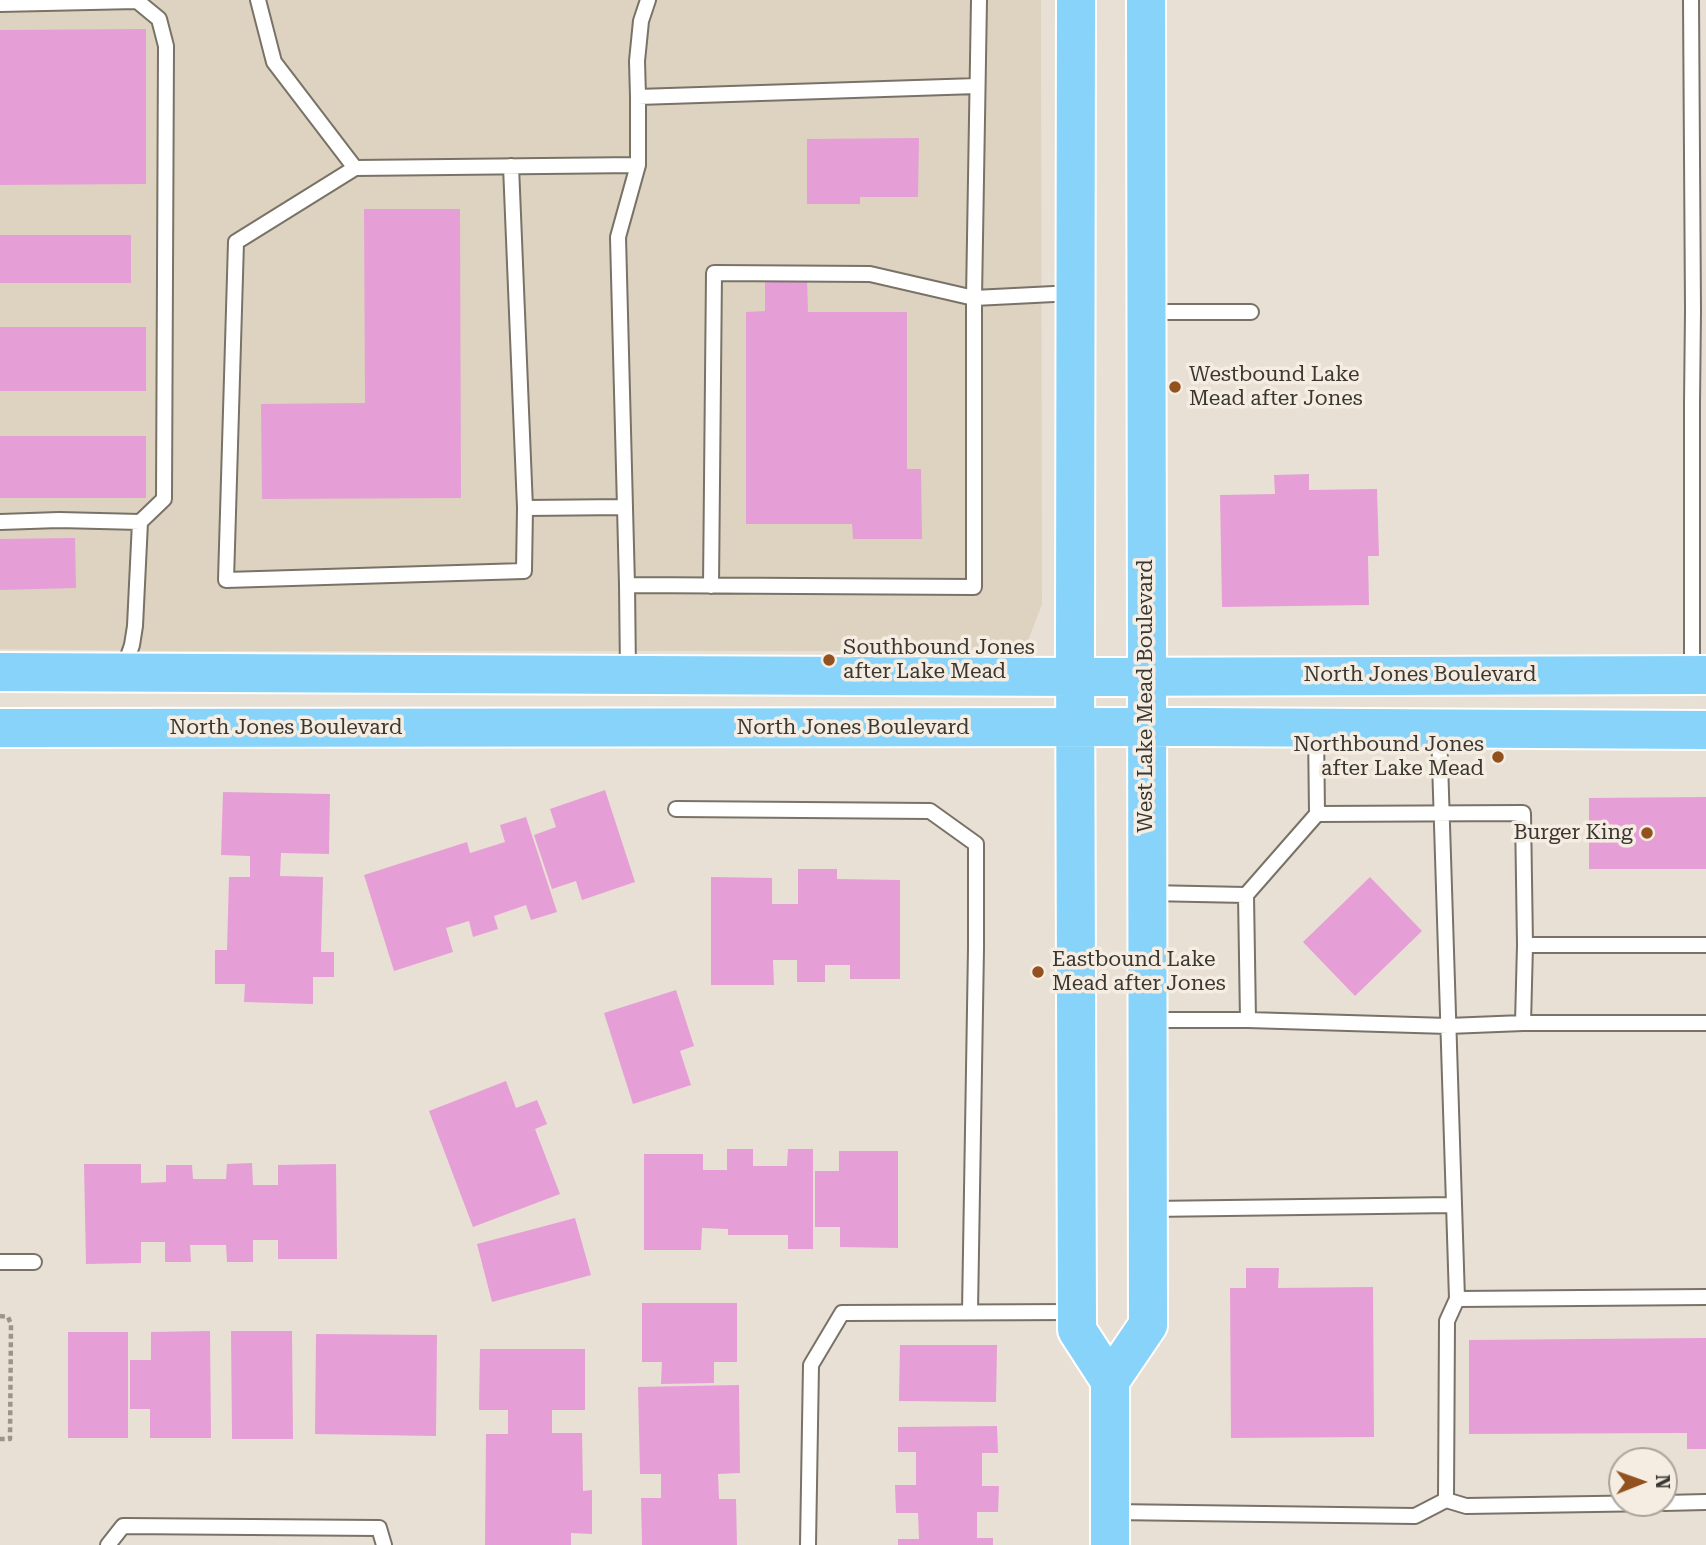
<!DOCTYPE html>
<style>
body{margin:0}
#map{position:relative;width:1706px;height:1545px;overflow:hidden;background:#e8e0d4;font-family:"Roboto Serif",serif}
canvas{display:block}
.north{position:absolute;left:1608px;top:1447px;width:70px;height:70px;box-sizing:border-box;background:#f5ede1;border:2px solid #aaa49b;border-radius:50%;rotate:89deg;font-size:19px;font-weight:700;line-height:28px;text-align:center;color:#3a3732}
.north::after{content:'';display:block;margin:auto;width:24px;height:32px;background:#92511e;clip-path:polygon(50% 0,100% 100%,50% 72%,0 100%)}
</style>
<div id="map">
<canvas width="1706" height="1545"></canvas>
<div class="north">N</div>
</div>
<script>
const ctx = document.querySelector('canvas').getContext('2d');
ctx.lineJoin = 'round';
function fillPath(path, color) { ctx.fillStyle = color; ctx.fill(path, 'evenodd'); }
function stroke(path, color, width, dash) { ctx.strokeStyle = color; ctx.lineWidth = width; ctx.lineCap = dash ? 'butt' : 'round'; ctx.setLineDash(dash || []); ctx.stroke(path); }
function drawText(font, color, halo, rows, align = 'center') {
  ctx.font = font + ' "Roboto Serif",serif'; ctx.lineWidth = 7; ctx.setLineDash([]); ctx.textBaseline = 'middle'; ctx.strokeStyle = halo; ctx.fillStyle = color; for (const [text, x, y, turn = 0] of rows) {
    ctx.save(); ctx.translate(x, y); ctx.rotate((+turn || 0) * Math.PI / 180); ctx.textAlign = isNaN(turn) ? turn : align; if (halo) ctx.strokeText(text, 0, 0); ctx.fillText(text, 0, 0); ctx.restore();
  }
}
const built = new Path2D(`
 M0,0H1041L1042,604L1028,641L1017,651H184L0,649Z`);
const building = new Path2D(`
 M146,29V184L0,185V30Z
 M919,138L918,197H860V204H807V139Z
 M364,209H460L461,498L262,499L261,404L365,403Z
 M0,235H131V283H0Z
 M765,278H807L808,312H907V469H921L922,539H853L852,524H746V312L765,311Z
 M0,327H146V391H0Z
 M0,436H146V498H0Z
 M1309,474V490L1377,489L1379,556H1368L1369,605L1222,607L1220,495L1275,494L1274,475Z
 M75,538L76,588L0,590V539Z
 M605,790L635,882L582,900L576,881L552,889L534,835L556,827L550,809Z
 M223,792L330,794L329,854L281,853L280,876L323,877L321,952H334V977H313V1004L244,1002L245,984H215V950H227L229,877H250V856L221,855Z
 M1706,797V869H1589V798Z
 M526,817L557,912L531,920L526,905L494,916L498,929L473,937L469,921L446,928L453,952L394,971L364,875L467,842L470,853L505,842L500,825Z
 M798,869H837V879L900,880V979H850V965H825V982H797V960H773L774,985H711V877L772,878V904H798Z
 M1370,877L1422,931L1355,996L1303,942Z
 M676,990L694,1046L680,1051L691,1085L633,1104L604,1013Z
 M506,1081L516,1108L537,1100L547,1124L535,1129L560,1194L473,1227L429,1111Z
 M727,1149H753V1166H787L788,1149H813V1249H788V1235H728V1229L702,1228L701,1250H644V1154H703V1170H727Z
 M839,1151H898V1248L840,1247V1227H815V1171H839Z
 M252,1163L253,1185H278V1165L336,1164L337,1259H278V1240H253V1262H227L226,1245H190L191,1262H165V1242H141V1263L86,1264L84,1164H141V1183L166,1182V1165H192L193,1179H226L227,1164Z
 M575,1218L591,1275L492,1302L477,1244Z
 M1246,1268H1279L1278,1288L1373,1287L1374,1437L1231,1438L1230,1288H1246Z
 M642,1303H737V1362H714V1383L661,1384L662,1362H642Z
 M210,1331L211,1438H150V1409H130V1360H151V1332Z
 M231,1331H292L293,1439H232Z
 M68,1332H128V1438H68Z
 M316,1334L437,1335L436,1436L315,1434Z
 M1706,1338V1449H1687V1433L1469,1434V1340Z
 M900,1345H997L996,1402L899,1401Z
 M480,1349H585V1410H552V1433H582L583,1491L592,1490V1534L571,1533V1545H485L486,1434H508V1410H479Z
 M739,1385L740,1473L718,1474L719,1499H736L737,1545H642L641,1498H661V1474H640L638,1387Z
 M997,1426L998,1453H982V1486H999L998,1512H977V1538H993V1545H898V1539H919L918,1513H896L895,1485H916V1452H898V1427Z`);
const path = new Path2D(`
 M0,1316L8,1317L11,1324L10,1439H0`);
const service = new Path2D(`
 M258,0L274,62L355,168L638,165
 M979,0L974,298L1074,293
 M1691,0L1693,310L1692,404V674
 M0,4L136,1
 M638,97L977,86
 M355,168L236,242L226,580L524,571L525,508L511,166
 M1147,312H1251
 M525,508L625,507
 M0,522L59,520L140,522
 M627,585L974,587V298L870,274L714,273L711,586
 M123,671L132,645L135,626L140,522L164,499L166,46L159,19L136,0
 M628,673L627,585L618,237L638,165V97L637,61L641,21L648,0
 M1316,728L1317,814
 M1439,730L1457,1299L1706,1297
 M676,809L930,811L976,844V948L970,1312
 M1148,893L1246,895L1317,814L1523,813L1525,945L1523,1023
 M1246,895L1248,1020L1448,1026L1523,1023H1706
 M1525,945H1706
 M1148,1020H1248
 M1151,1209L1454,1205
 M0,1262H34
 M1457,1299L1447,1321L1446,1500L1466,1506L1658,1503
 M1664,1503L1706,1502
 M1112,1512L1415,1516L1446,1500
 M108,1545L123,1526L379,1528L384,1545
 M808,1545L811,1365L842,1313L1075,1312`);
const primary = new Path2D(`
 M1076,0L1075,642L1077,1330L1110,1381V1545
 M0,672L1075,677L1706,675
 M0,728L1196,727L1706,730
 M1110,1381L1148,1325L1146,0`);
const markers = [
 [1175,387,7,"#92511e"],
 [829,660,7,"#92511e"],
 [1498,757,7,"#92511e"],
 [1647,833,7,"#92511e"],
 [1038,972,7,"#92511e"]
];
const poiNames = [
 ["Westbound Lake",1189,375],
 ["Mead after Jones",1189,399],
 ["Southbound Jones",843,648],
 ["after Lake Mead",843,672],
 ["Northbound Jones",1484,745,"right"],
 ["after Lake Mead",1484,769,"right"],
 ["Burger King",1633,833,"right"],
 ["Eastbound Lake",1052,960],
 ["Mead after Jones",1052,984]
];
const streetNames = [
 ["North Jones Boulevard",1420,675],
 ["West Lake Mead Boulevard",1146,696,-90],
 ["North Jones Boulevard",286,728],
 ["North Jones Boulevard",853,728]
];
fillPath(built, '#ded3c0');
fillPath(building, '#e69ed7');
stroke(service, '#787267', 18);
stroke(primary, '#fff', 42);
stroke(path, '#9a958c', 4.5, [5, 3.5]);
stroke(service, '#fff', 14);
stroke(primary, '#88d3fa', 38);
for (const [x, y, r, color] of markers) { const dot = new Path2D(); dot.arc(x, y, r, 0, 2 * Math.PI); ctx.fillStyle = color; ctx.fill(dot); stroke(dot, '#f5ede1', 2.5); }
drawText('21px', '#3a3732', '#f5ede1', poiNames, 'left');
drawText('21px', '#3a3732', '#f5ede1', streetNames);
</script>
